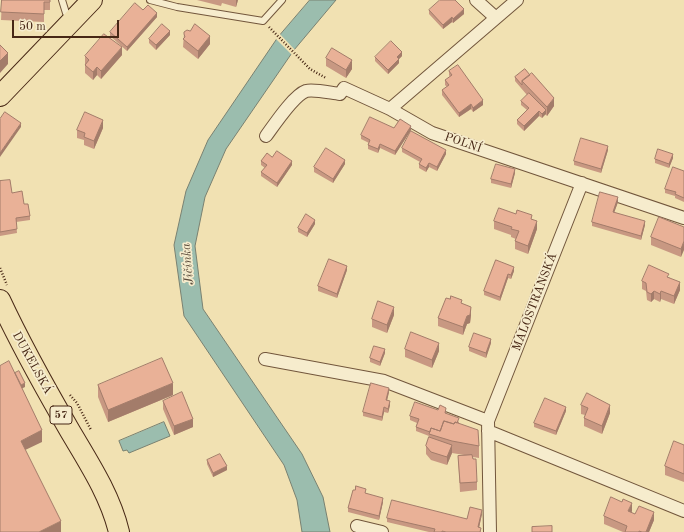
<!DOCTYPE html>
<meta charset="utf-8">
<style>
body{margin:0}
#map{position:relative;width:684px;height:532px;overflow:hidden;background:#f1e1b2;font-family:"Old Standard TT",serif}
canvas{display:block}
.scale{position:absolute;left:12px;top:20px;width:107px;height:18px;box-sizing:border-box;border:2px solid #472715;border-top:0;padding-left:5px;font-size:12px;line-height:14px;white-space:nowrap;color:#472715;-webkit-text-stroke:3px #f6eccd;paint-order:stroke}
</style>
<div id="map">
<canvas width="684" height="532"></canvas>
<div class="scale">50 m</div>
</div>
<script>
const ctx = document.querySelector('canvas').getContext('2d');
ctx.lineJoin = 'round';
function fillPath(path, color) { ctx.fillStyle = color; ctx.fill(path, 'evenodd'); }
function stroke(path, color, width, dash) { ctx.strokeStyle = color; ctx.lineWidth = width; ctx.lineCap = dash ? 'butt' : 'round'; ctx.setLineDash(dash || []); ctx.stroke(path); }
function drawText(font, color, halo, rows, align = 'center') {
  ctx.font = font + ' "Old Standard TT",serif'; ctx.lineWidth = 3.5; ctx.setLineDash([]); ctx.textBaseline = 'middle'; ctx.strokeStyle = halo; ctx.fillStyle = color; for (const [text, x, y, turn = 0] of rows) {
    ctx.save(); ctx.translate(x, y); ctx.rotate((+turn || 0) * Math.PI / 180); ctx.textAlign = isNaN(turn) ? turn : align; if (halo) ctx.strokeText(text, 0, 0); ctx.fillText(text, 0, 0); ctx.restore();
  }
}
const water = new Path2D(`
 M310,0H336L294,50L226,149L205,197L195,246L203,309L302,454L323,497L330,532H302L297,500L284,465L184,316L174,245L186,191L208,140L278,37Z
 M164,422L170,436L129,453L127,450L123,451L119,441Z`);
const pier = new Path2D(`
 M279,33L296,51L293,56L275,38Z`);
const path = new Path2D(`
 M269,27L310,69L326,78
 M0,268L7,285
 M70,395L77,403L91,430`);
const service = new Path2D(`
 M62,0L66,13L69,19
 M150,0L177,7L263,21L282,0`);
const minor = new Path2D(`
 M476,0L496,18
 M390,109L517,0
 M266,136C274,125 294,95 306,91C314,89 331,93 340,94L344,88L390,109L432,133L684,218
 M265,359L384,381L488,421
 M488,431L684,511
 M357,526L382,532
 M490,532L488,421L582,183`);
const primary = new Path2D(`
 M0,96L92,0
 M0,300C21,345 45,388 70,431C89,463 110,495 119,532`);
const wall = new Path2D(`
 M2,0H50V10H44V22L1,20Z
 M197,0H238L236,7L222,3L221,6Z
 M143,10L157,17L127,51L110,36V32Z
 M429,10L464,14L453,23L452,22L443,29L429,14Z
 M184,34L210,44L198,59L183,47Z
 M170,35L156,50L149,43V39Z
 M122,55L101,79L97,75L93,80L85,73V56Z
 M402,56L399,59V63L388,74L375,61V57Z
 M326,58L352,69L346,78L326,66Z
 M525,69L554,106L547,116L545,114L542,118L539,116L524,131L517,124V120L527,110L521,105V101L527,95L515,81V77Z
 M449,71L483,105L473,112L471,109L459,117L442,95V90L447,87L445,85V80L450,77L449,75Z
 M103,128L94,149L84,145V140L77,138V130Z
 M394,128L411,130L395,155L380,148L378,153L368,149V145L369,143L361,139V135Z
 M402,148L446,154L437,171L429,167L426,172L419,168V164L420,162L402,152Z
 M608,150L601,173L574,165V161Z
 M272,157L292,165L277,187L261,176V172L265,168L261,165V161Z
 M673,158L669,168L655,163V159Z
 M345,164L333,183L314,172V167Z
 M684,171V202L675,198V196L665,193V189Z
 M515,173L511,188L491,183V179Z
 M0,181L24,204L30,216V220L16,222L17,233L0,236Z
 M618,202L614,212L645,225L641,240L592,226V222Z
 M532,219L537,229L528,254L515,249V241L516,239L511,237V235L494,229V221Z
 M315,224L307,237L298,232V228Z
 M684,227L681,257L651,245V237Z
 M496,260L514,271L511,279L508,278L500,301L484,295V291Z
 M347,270L337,298L318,291V286Z
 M669,277L680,290L674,304L661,299L660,302L654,299L651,302L647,300L646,291L642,289V281Z
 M462,303L471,315L470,323L467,324L463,335L438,326V318Z
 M394,315L387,333L372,327V319Z
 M491,343L486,358L469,351V347Z
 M405,349L439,351L432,368L405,357Z
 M385,353L380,366L370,362V358Z
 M98,385L173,395L108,422L98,397Z
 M389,392L387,401L390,405L388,413L384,412L382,421L363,416V412Z
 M163,401L193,427L174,435L163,409Z
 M581,405L610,413L602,434L584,426V418L585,415L581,414Z
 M438,410L446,412V413L459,422V423L479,446V458L473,457L477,482V490L460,492L458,456L464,455L452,453L447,465L431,460L426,454V446L429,436L416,431V427L417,423L410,420V416Z
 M566,411L556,435L534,427V423Z
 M684,445V482L665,475V466Z
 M207,460L227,470L213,477L207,464Z
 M366,493L383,502L379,520L348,512V508Z
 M632,511L631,513L635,514L654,520L649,532H623L604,524V516Z
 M482,514L479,528L481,532H429L387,522V518L467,519Z`);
const shadedWall = new Path2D(`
 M236,0H238L236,7Z
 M464,9V14L453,23V19Z
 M157,13V17L127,51V47Z
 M452,17V22L443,29V25Z
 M170,31V35L156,50V45Z
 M210,36V44L198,59V51Z
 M122,47V55L101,79V71Z
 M402,52V56L397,61V57Z
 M8,53V64L0,73V61Z
 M399,59V63L388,74V70Z
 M352,60V69L346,78V70Z
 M97,67V75L93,80V72Z
 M554,98V106L547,116V107Z
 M483,100V105L473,112V108Z
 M471,104V109L459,117V113Z
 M546,110V114L542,118V114Z
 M539,111V116L524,131V126Z
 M103,120V128L94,149V141Z
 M21,123V127L0,157V153Z
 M411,126V130L395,155V151Z
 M380,144V148L378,153V149Z
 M608,146V150L601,173V169Z
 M446,150V154L437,171V167Z
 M673,154V158L669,168V164Z
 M345,160V164L333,183V179Z
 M292,161V165L277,187V183Z
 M429,163V167L426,172V168Z
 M515,169V173L511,188V184Z
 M618,197V202L613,216V212Z
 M315,220V224L307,237V233Z
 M537,221V229L528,254V246Z
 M645,221V225L641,240V236Z
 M684,241V250L681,257V249Z
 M347,266V270L337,298V294Z
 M514,267V271L511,279V275Z
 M508,274V278L500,301V297Z
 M680,282V290L674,304V296Z
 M654,291V299L651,302V294Z
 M661,291V299L660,302V294Z
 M394,307V315L387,333V325Z
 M471,307V315L470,323L467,324L463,335V327Z
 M491,339V343L486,358V353Z
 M439,343V351L432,368V360Z
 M385,349V353L380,366V362Z
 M25,383V387L21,389V385Z
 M173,383V395L108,422V410Z
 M389,388V392L386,404V400Z
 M390,401V405L388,413V409Z
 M610,405V413L602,434V426Z
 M384,407V412L382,421V417Z
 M566,407V411L556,435V431Z
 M193,419V427L174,435V426Z
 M42,430V442L21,452V441Z
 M452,445V453L447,465V457Z
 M227,466V470L213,477V473Z
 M383,498V502L379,520V516Z
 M632,503V511L628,520V511Z
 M482,510V514L478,532V527Z
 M654,512V520L649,532H646Z
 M61,521V532H39Z`);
const building = new Path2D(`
 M2,0H50V2H44V14L1,12Z
 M440,0H455L464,9L453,19L452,17L443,25L429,10Z
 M135,3L143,10L148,5L157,13L127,47L110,32Z
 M162,24L170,31L156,45L149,39Z
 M195,24L210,36L198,51L183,39L185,37L184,34V32L187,30L190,31Z
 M104,34L122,47L101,71L97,67L93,72L85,65L89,60L85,56Z
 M391,41L402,52L397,57L399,59L388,70L375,57Z
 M0,45L8,53L0,61Z
 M332,48L352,60L346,70L326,58Z
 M458,65L483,100L473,108L471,104L459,113L442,90L449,85L445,80L452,75L449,71Z
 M525,69L530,75L522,81V85L515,77Z
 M532,73L554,98L547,107L522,81Z
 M529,93L546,110L542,114L539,111L524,126L517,120L529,108L521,101Z
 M5,112L21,123L0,153V119Z
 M85,112L103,120L94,141L84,137L85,133L77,130Z
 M370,117L394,128L400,119L411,126L395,151L380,144L378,149L368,145L370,140L361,135Z
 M411,131L446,150L437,167L429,163L426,168L419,164L422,159L402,148Z
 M581,138L608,146L601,169L574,161Z
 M326,148L345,160L333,179L314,167Z
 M658,149L673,154L669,164L655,159Z
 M277,151L292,161L277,183L261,172L267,165L261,161L267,153L272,157Z
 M496,164L515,169L511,184L491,179Z
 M673,167L684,171V198L675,194L676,192L665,189Z
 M10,180L12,193L22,191L24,204H28L30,216L16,218L17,229L0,232V181Z
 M600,192L618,197L613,212L645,221L641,236L592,222Z
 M499,208L516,214L517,210L532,215L531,219L537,221L528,246L515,241L519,231L511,229L512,227L494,221Z
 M306,214L315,220L307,233L298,228Z
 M659,217L684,227V241L681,249L651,237Z
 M329,259L347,266L337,294L318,286Z
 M496,260L514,267L511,275L508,274L500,297L484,291Z
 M649,265L669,274L667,277L680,282L674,296L661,291L660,294L654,291L651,294L647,292L646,283L642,281Z
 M451,296L462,300L461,303L471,307L470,315L467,316L463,327L438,318L446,298L450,299Z
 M378,301L394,307L387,325L372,319Z
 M411,332L439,343L432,360L405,349Z
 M474,333L491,339L486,353L469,347Z
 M374,346L385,349L380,362L370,358Z
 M162,358L173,383L108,410L98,385Z
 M9,361L42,430L21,441L61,521L39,532H0V366Z
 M19,371L25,383L21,385L15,373Z
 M371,383L389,388L386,400L390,401L388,409L384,407L382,417L363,412Z
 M182,392L193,419L174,426L163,401Z
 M587,393L610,405L602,426L584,418L588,408L581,405Z
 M545,398L566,407L556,431L534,423Z
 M415,402L438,410L440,405L446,408L445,413L459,418L457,423L455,422L454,424L444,421L440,431L431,428L430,432L416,427L419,419L410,416Z
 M444,421L454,424L455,422L478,430L479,446L452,441L429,434L431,428L440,431Z
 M429,437L452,445L447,457L431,452L426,446Z
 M674,441L684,445V474L665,466Z
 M220,454L227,466L213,473L207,460Z
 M472,455L473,459H476L477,482L460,483L458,456Z
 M356,486L366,489L365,493L383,498L379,516L348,508L353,490H355Z
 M611,497L622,502L623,499L632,503L628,511L635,514L639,506L654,512L646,532H642L639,531V532H625L627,526L604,516Z
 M392,500L467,519L470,507L482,510L478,527L481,528L480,532H446L442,531V532H434L435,529L387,518Z
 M552,526V532H532V527Z`);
const shields = [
 [61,415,22]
];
const shieldNames = [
 ["57",61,415]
];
const streetNames = [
 ["POLNÍ",463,143,19],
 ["MALOSTRANSKÁ",535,302,-69],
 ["DUKELSKÁ",32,363,61]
];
const waterNames = [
 ["Jičínka",188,264,-95]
];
fillPath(water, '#9bbdae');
stroke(water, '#798171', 1);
fillPath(pier, '#f1e1b2');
stroke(service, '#72563c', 8);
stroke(minor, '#72563c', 14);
stroke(primary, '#472715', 22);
stroke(path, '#472715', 2.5, [1, 2]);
stroke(service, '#f6eccd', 6);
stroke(minor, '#f6eccd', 12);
stroke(primary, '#f1e1b2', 20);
fillPath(wall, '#c89882');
fillPath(shadedWall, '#a37c6a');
fillPath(building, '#e9b197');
stroke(building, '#a37c6a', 1);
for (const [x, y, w] of shields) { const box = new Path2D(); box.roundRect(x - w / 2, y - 9, w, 18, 3); ctx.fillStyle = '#f6eccd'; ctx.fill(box); stroke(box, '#472715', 1); }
drawText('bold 11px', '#472715', null, shieldNames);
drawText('12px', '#472715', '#f6eccd', streetNames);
drawText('italic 13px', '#5c4c3b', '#f6eccd', waterNames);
</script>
